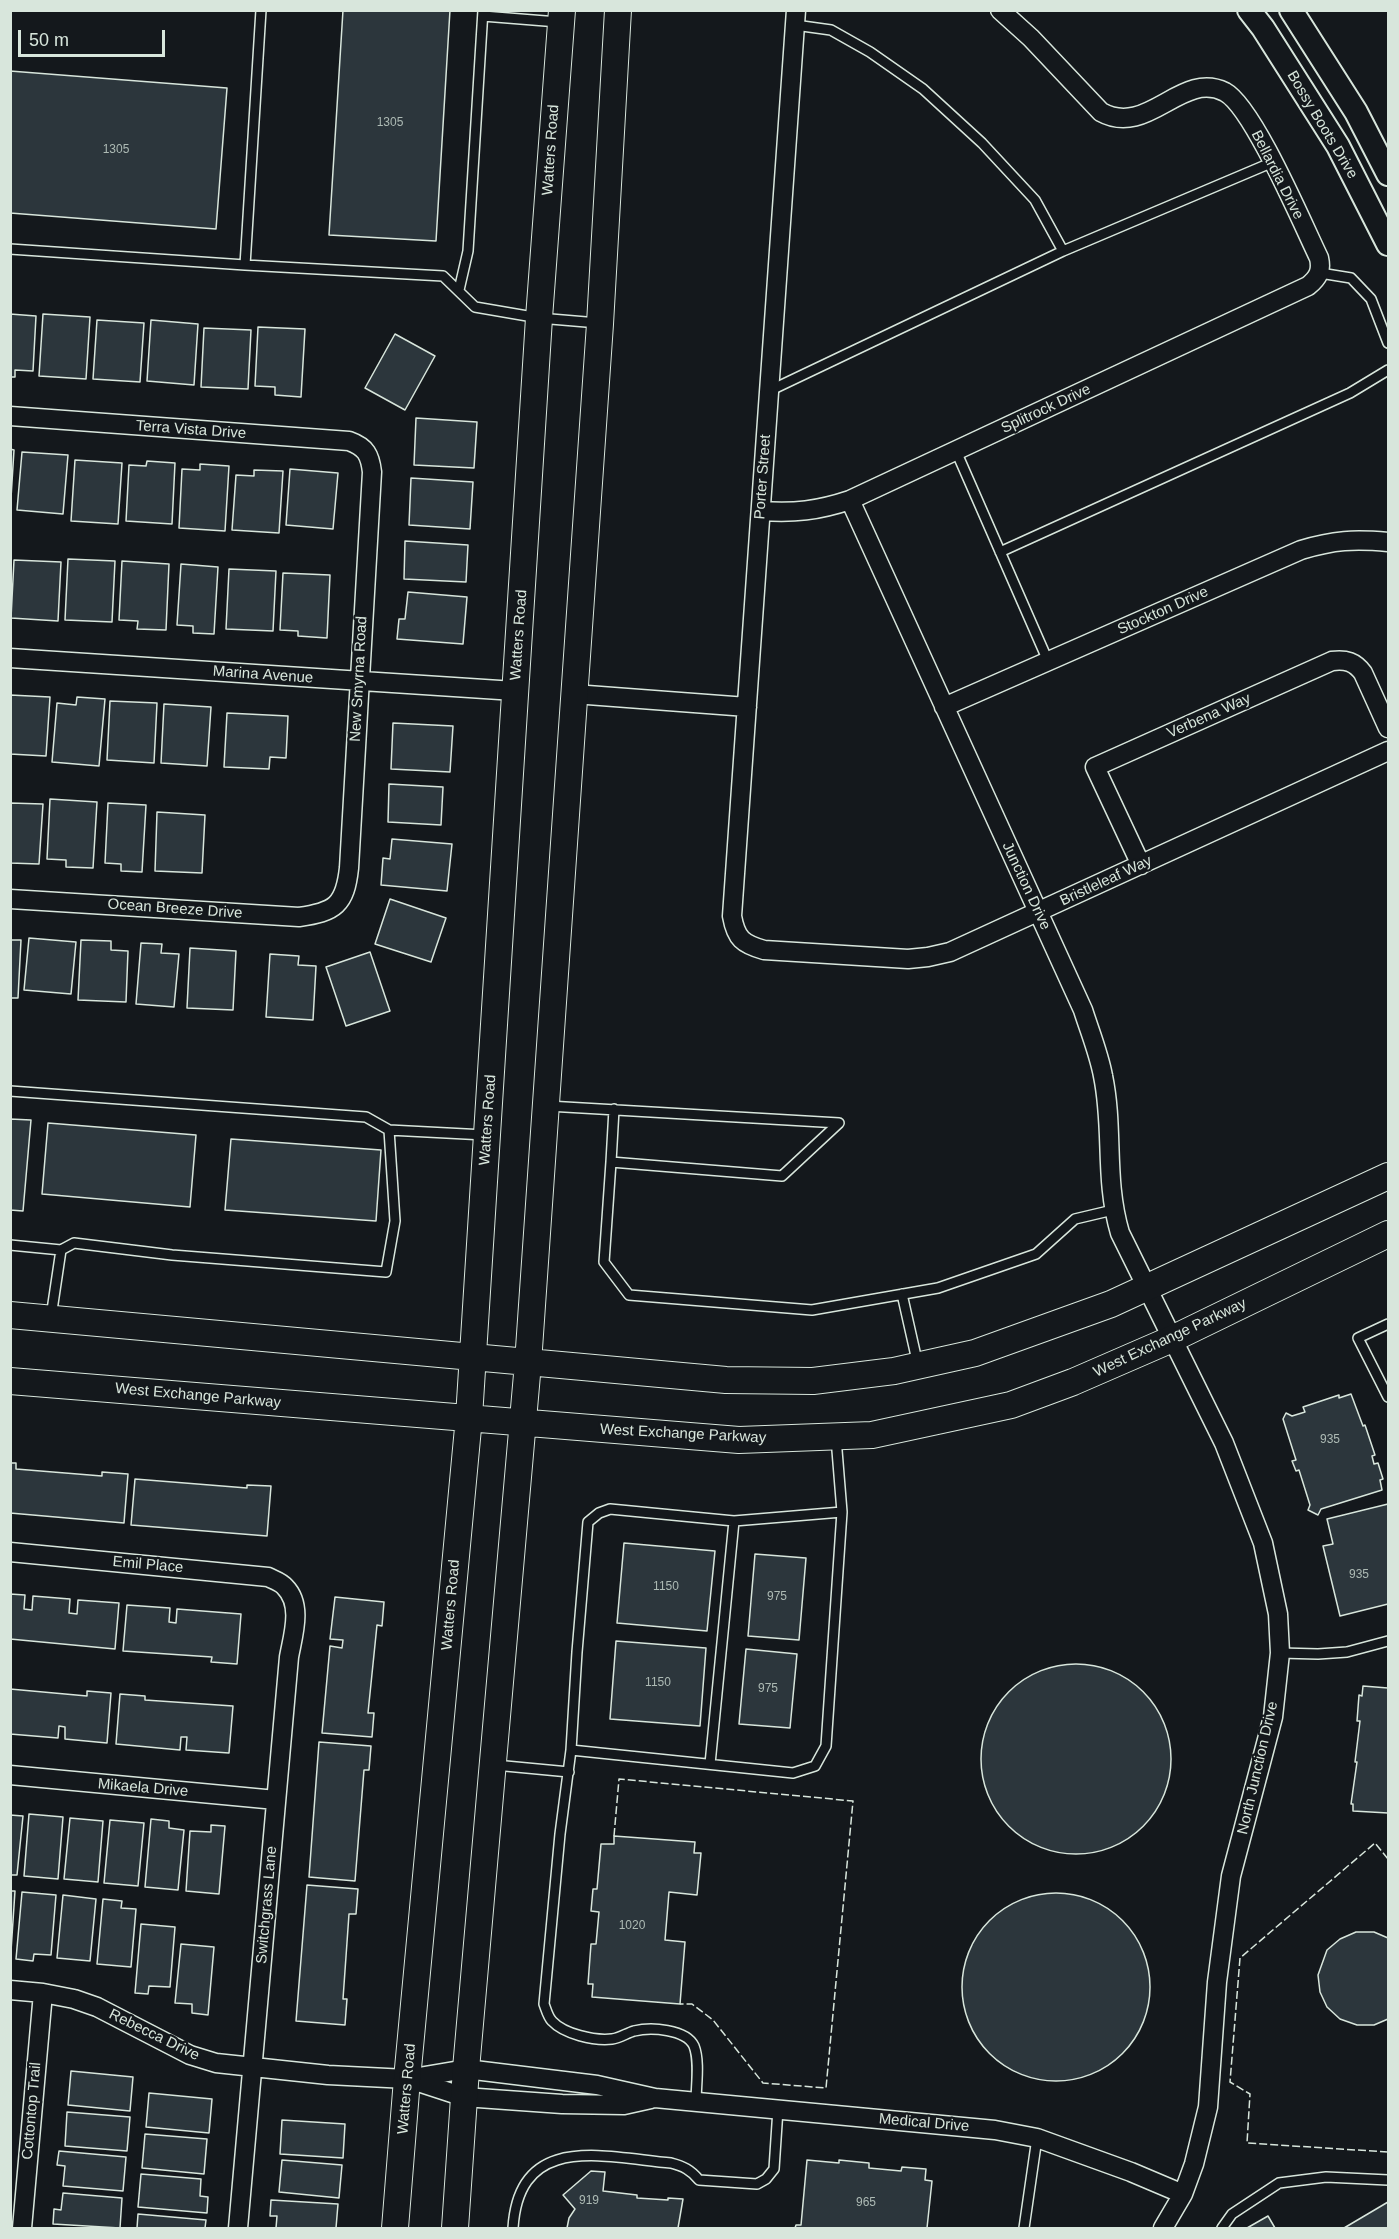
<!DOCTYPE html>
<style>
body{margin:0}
#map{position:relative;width:1399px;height:2239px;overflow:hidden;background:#14181c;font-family:Arial,sans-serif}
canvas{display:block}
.frame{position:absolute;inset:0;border:12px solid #d8e6dc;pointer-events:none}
.scale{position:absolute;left:18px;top:30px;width:147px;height:27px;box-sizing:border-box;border:3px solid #d8e6dc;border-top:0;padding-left:8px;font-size:18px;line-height:21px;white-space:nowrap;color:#d8e6dc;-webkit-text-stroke:4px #14181c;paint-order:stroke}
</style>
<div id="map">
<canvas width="1399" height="2239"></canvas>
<div class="frame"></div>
<div class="scale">50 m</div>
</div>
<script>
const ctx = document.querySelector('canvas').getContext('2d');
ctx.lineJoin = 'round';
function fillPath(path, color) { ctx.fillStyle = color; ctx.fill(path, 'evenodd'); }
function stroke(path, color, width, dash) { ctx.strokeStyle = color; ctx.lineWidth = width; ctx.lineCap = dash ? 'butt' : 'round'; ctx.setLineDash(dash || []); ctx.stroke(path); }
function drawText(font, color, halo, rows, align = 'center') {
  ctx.font = font + ' Arial,sans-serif'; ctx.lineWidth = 4.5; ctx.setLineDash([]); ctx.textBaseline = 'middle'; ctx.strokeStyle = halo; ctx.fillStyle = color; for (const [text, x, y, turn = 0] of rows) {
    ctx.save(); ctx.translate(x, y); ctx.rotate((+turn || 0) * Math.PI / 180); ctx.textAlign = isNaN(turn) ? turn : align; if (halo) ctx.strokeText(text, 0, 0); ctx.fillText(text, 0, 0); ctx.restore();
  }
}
const building = new Path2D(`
 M343,10H450L436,241L329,235Z
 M10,71L227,88L216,229L10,213Z
 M10,314L36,316L33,371L15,370V377H10Z
 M43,314L90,317L86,379L39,376Z
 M97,320L144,323L140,382L93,379Z
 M151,320L198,324L194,385L147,381Z
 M258,327L305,329L301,397L275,395V387L255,386Z
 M204,328L251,330L248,389L201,387Z
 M395,334L435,356L405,410L365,388Z
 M416,418L477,422L474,468L414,465Z
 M10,449L14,450L10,514Z
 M22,452L68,455L63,514L17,510Z
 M75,460L122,463L118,524L71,521Z
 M147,461L175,463L172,524L126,521L129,465L146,466Z
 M200,464L229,466L225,531L179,528L182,469L200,470Z
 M290,469L338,473L333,529L286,525Z
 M254,470L283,471L279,533L232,530L236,475L254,476Z
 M411,478L473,482L470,529L409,525Z
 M405,541L468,545L466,582L404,579Z
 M68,559L115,561L112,622L65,620Z
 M14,560L61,562L58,621L11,618Z
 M122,561L169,564L166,630L137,629L138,621L119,620Z
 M181,564L218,567L214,634L193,633V626L177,625Z
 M229,569L276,571L273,631L226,629Z
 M283,573L330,575L327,638L298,636V631L280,630Z
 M408,592L467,597L463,644L397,639L399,619H405Z
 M10,695L50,697L46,756L10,754Z
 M77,697L105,699L99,766L52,762L57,703L76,705Z
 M110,701L157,703L154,763L107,760Z
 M164,704L211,707L207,766L161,763Z
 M227,713L288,716L286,758L270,757L269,769L224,767Z
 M393,723L453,726L450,772L391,769Z
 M389,784L443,787L441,825L388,822Z
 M50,799L97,802L93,868L66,867V860L47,859Z
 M10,803L43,804L39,864L10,863Z
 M108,803L146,805L142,872L121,871V864L105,863Z
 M157,812L205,815L202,873L155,871Z
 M392,839L452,844L447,891L381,885L383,858L390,859Z
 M390,899L446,918L431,962L375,944Z
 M29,938L76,942L71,994L24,990Z
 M10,940H21L18,998H10Z
 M81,940L111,941V950L128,951L126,1002L78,1000Z
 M141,943L162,944L161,953L179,954L174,1007L136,1004Z
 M190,948L236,951L233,1010L187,1008Z
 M370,952L390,1011L346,1026L326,967Z
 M270,954L299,956L298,965L316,966L313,1020L266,1017Z
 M10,1119L31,1120L23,1211L10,1210Z
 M48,1123L196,1135L190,1207L42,1194Z
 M231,1139L381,1150L376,1221L225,1210Z
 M1351,1394L1363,1426L1365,1425L1375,1455L1372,1456L1374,1464L1378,1463L1383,1479L1380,1480L1382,1490L1321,1509L1318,1515L1308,1510L1310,1505L1299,1470L1296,1471L1292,1461L1296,1460L1283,1419L1286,1413L1292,1416L1305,1412L1303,1407L1339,1395V1398Z
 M10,1463H16V1469L102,1476V1472L128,1474L124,1523L10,1513Z
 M135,1479L247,1488V1485L271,1486L267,1536L131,1525Z
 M1388,1504V1604L1340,1616L1323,1546L1333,1544L1327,1519Z
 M624,1543L715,1551L707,1631L617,1623Z
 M755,1554L806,1558L799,1640L748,1636Z
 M10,1594L25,1595L24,1609L32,1610L33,1596L70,1599L69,1613L77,1614L78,1600L119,1603L115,1649L10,1639Z
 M335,1597L384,1602L382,1626L377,1625L368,1713H374L372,1737L322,1733L330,1646L342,1648L343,1640L330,1639Z
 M127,1605L170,1608L169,1622L176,1623L177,1609L241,1614L237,1664L211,1662L212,1657L123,1651Z
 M616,1641L706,1648L700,1726L610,1719Z
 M746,1649L797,1654L790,1728L739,1724Z
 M981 1759a95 95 0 1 1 190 0a95 95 0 1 1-190 0Z
 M1363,1686L1388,1688V1813L1353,1811V1804H1351L1357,1762H1355L1360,1721H1357L1359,1695L1362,1696Z
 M10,1689L87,1696V1691L111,1693L107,1743L65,1739V1727L59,1726L58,1738L10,1734Z
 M120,1694L145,1696V1700L233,1706L229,1753L186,1750L187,1737H181L180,1750L116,1744Z
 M319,1742L371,1746L369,1770H364L355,1881L309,1877Z
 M29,1814L63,1817L58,1879L24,1876Z
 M10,1815L23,1816L17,1875H10Z
 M70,1818L103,1821L98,1882L64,1879Z
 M151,1819L169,1821V1828L184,1830L178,1890L145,1887Z
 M110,1820L144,1823L138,1886L104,1883Z
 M211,1825L225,1826L219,1894L186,1891L190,1831L211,1832Z
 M614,1836L695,1842L694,1853H701L697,1895L669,1892L665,1940L685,1942L680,2004L592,1997L593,1984H588L591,1944H596L599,1912L591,1911L593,1889H597L601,1844H614Z
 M307,1885L358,1889L356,1914H349L343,1999H347L345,2025L296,2021Z
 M10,1891H15L11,1951H10Z
 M22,1892L56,1895L51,1955L34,1954L33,1961L16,1959Z
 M962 1987a94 94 0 1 1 188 0a94 94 0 1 1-188 0Z
 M63,1895L96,1899L90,1961L57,1958Z
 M103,1899L122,1901L121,1908L136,1909L131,1967L97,1964Z
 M141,1924L175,1927L170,1987L149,1986L148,1994L135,1993Z
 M1356,1932H1374L1388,1938V2019L1374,2025H1357L1340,2019L1327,2007L1320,1992L1318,1975L1327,1950L1340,1939Z
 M181,1944L214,1947L208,2015L192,2013V2004L175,2003Z
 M71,2071L133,2077L130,2111L68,2105Z
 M149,2093L212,2099L209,2133L146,2127Z
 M67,2112L130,2117L127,2151L65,2146Z
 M282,2120L345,2124L343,2158L280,2154Z
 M145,2134L207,2139L204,2174L142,2168Z
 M59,2151L126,2157L123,2191L63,2186L65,2166L57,2165Z
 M282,2160L342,2165L339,2198L279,2192Z
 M807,2160L839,2163V2160L869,2163V2168L901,2171L902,2167L926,2169L925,2180L932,2181L927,2228H795L796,2225H801Z
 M591,2171L605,2172L603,2191L637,2195V2198L668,2200V2198L683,2199L678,2228H567L569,2218L575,2209L563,2195Z
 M141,2174L201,2179L200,2196L208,2197L207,2213L138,2207Z
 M63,2193L122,2198L120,2228L53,2224L54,2209L61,2210Z
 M271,2200L338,2204L336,2228H276L277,2216H270Z
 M1388,2202V2228H1344Z
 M138,2214L206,2220L205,2228H137Z
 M1268,2216L1275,2228H1247Z`);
const service = new Path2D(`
 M483,16L558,22
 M795,25L831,30L870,52L923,89L982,143L1035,200L1063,251
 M10,249L245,265L261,10
 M245,265L443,276L475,307L539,318L598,323
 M1320,273L1351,278L1371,299L1388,343
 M459,290L468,251L483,10
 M769,391L1063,251L1273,162
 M956,451L1048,661
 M1000,552L1350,393L1388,370
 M10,1091L366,1117L389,1130L395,1221L386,1272L172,1255L74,1243L61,1250L10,1245
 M548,1106L839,1123L782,1176L611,1162L614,1109
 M389,1130L485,1135
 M611,1162L604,1262L629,1295L812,1310L938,1288L1036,1254L1075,1219L1113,1210
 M902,1294L918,1365
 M51,1317L61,1250
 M1388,1324L1358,1338L1388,1397
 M1280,1653L1318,1654L1347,1652L1388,1641
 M571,1750L793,1773L815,1766L826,1746L842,1512
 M710,1764L734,1521
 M495,1765L569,1772
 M696,2102C696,2086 700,2061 694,2046C686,2029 651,2027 634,2031C627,2033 620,2038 612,2039C594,2041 564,2034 552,2021C548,2017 546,2009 544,2004L560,1834L571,1750L577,1652L588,1522L599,1513L610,1509L734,1521L842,1512L836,1438
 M513,2228C519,2132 603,2157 671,2163C683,2166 691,2170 699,2180L757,2184L766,2179L774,2169L778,2109
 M1024,2228L1037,2138
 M1222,2228L1232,2214L1279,2183L1326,2177L1388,2180`);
const minor = new Path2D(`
 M796,10L732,916C736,939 743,944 764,950L908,959L928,957L950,952L1388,751
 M10,416L349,441C366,447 370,455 372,472L349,868C345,905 335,912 299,917L10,899
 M850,500L1083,1010C1090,1032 1099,1054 1103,1076C1114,1129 1104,1179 1120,1233L1224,1443L1263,1543L1278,1614L1280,1653L1273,1717L1231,1876L1217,1982L1208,2107L1194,2164L1183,2194L1163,2228
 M761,511C795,513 817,511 850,500L1308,286C1318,278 1322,271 1319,258C1303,225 1253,107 1225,92C1181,70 1148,138 1101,112L1031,38L1000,10
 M10,658L515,691
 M574,694L747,707
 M944,707L1301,550C1334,540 1354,539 1388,542
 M1141,865L1095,767L1332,661C1346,659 1355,662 1363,673L1388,728
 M10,1552L268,1577C274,1580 281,1582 285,1587C303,1605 293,1635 289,1657L238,2228
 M10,1775L276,1800
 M10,1990L43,1993L74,1999L97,2007L190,2055L216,2063L328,2075L407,2079L466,2069L597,2085L655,2098L995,2130L1037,2138L1131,2172L1183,2194
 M412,2080L464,2097L562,2104L624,2105L651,2099
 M22,2228L43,1993`);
const tertiary = new Path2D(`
 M1249,10L1263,28L1338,146L1388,244
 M1291,10L1356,112L1388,174`);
const secondary = new Path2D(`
 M10,1315L726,1380L813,1381L894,1371L975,1353L1111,1304L1388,1176
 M10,1381L739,1440L872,1435L1011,1405L1073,1382L1172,1339L1388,1234
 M395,2228L407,2079L469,1417L539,318L562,10
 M455,2228L466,2069L528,1363L600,324L618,10`);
const fence = new Path2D(`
 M614,1836L619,1779L853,1801L826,2088L763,2083L713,2020L692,2004H680
 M1388,1859L1375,1843L1240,1958L1230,2082L1250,2094L1247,2143L1388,2152`);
const numberNames = [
 ["1305",390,123],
 ["1305",116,150],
 ["935",1330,1440],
 ["935",1359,1575],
 ["1150",666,1587],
 ["975",777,1597],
 ["1150",658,1683],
 ["975",768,1689],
 ["1020",632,1926],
 ["919",589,2201],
 ["965",866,2203]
];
const streetNames = [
 ["Bossy Boots Drive",1322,125,59],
 ["Watters Road",551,150,-86],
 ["Bellardia Drive",1277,175,63],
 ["Splitrock Drive",1046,409,-25],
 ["Terra Vista Drive",191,430,4],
 ["Porter Street",763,477,-86],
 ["Stockton Drive",1163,611,-24],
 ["Watters Road",519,635,-86],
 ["Marina Avenue",263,675,4],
 ["New Smyrna Road",359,679,-87],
 ["Verbena Way",1209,716,-24],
 ["Bristleleaf Way",1106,881,-25],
 ["Junction Drive",1026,886,65],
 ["Ocean Breeze Drive",175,909,4],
 ["Watters Road",488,1120,-86],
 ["West Exchange Parkway",1170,1338,-25],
 ["West Exchange Parkway",198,1396,5],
 ["West Exchange Parkway",683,1434,3],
 ["Emil Place",148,1565,5],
 ["Watters Road",451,1605,-85],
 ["North Junction Drive",1258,1768,-77],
 ["Mikaela Drive",143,1788,5],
 ["Switchgrass Lane",267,1905,-85],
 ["Rebecca Drive",154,2035,26],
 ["Watters Road",407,2089,-85],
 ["Cottontop Trail",32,2111,-85],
 ["Medical Drive",924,2123,5]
];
fillPath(building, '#2c363c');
stroke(building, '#d8e6dc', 1.5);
stroke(service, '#d8e6dc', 12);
stroke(minor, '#d8e6dc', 21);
stroke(tertiary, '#d8e6dc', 26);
stroke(secondary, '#d8e6dc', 28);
stroke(service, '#14181c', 9);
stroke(minor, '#14181c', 18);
stroke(tertiary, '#14181c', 22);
stroke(secondary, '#14181c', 26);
stroke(fence, '#d8e6dc', 1.5, [8, 3]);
drawText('12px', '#adbab4', null, numberNames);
drawText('15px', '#d8e6dc', '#14181c', streetNames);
</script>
